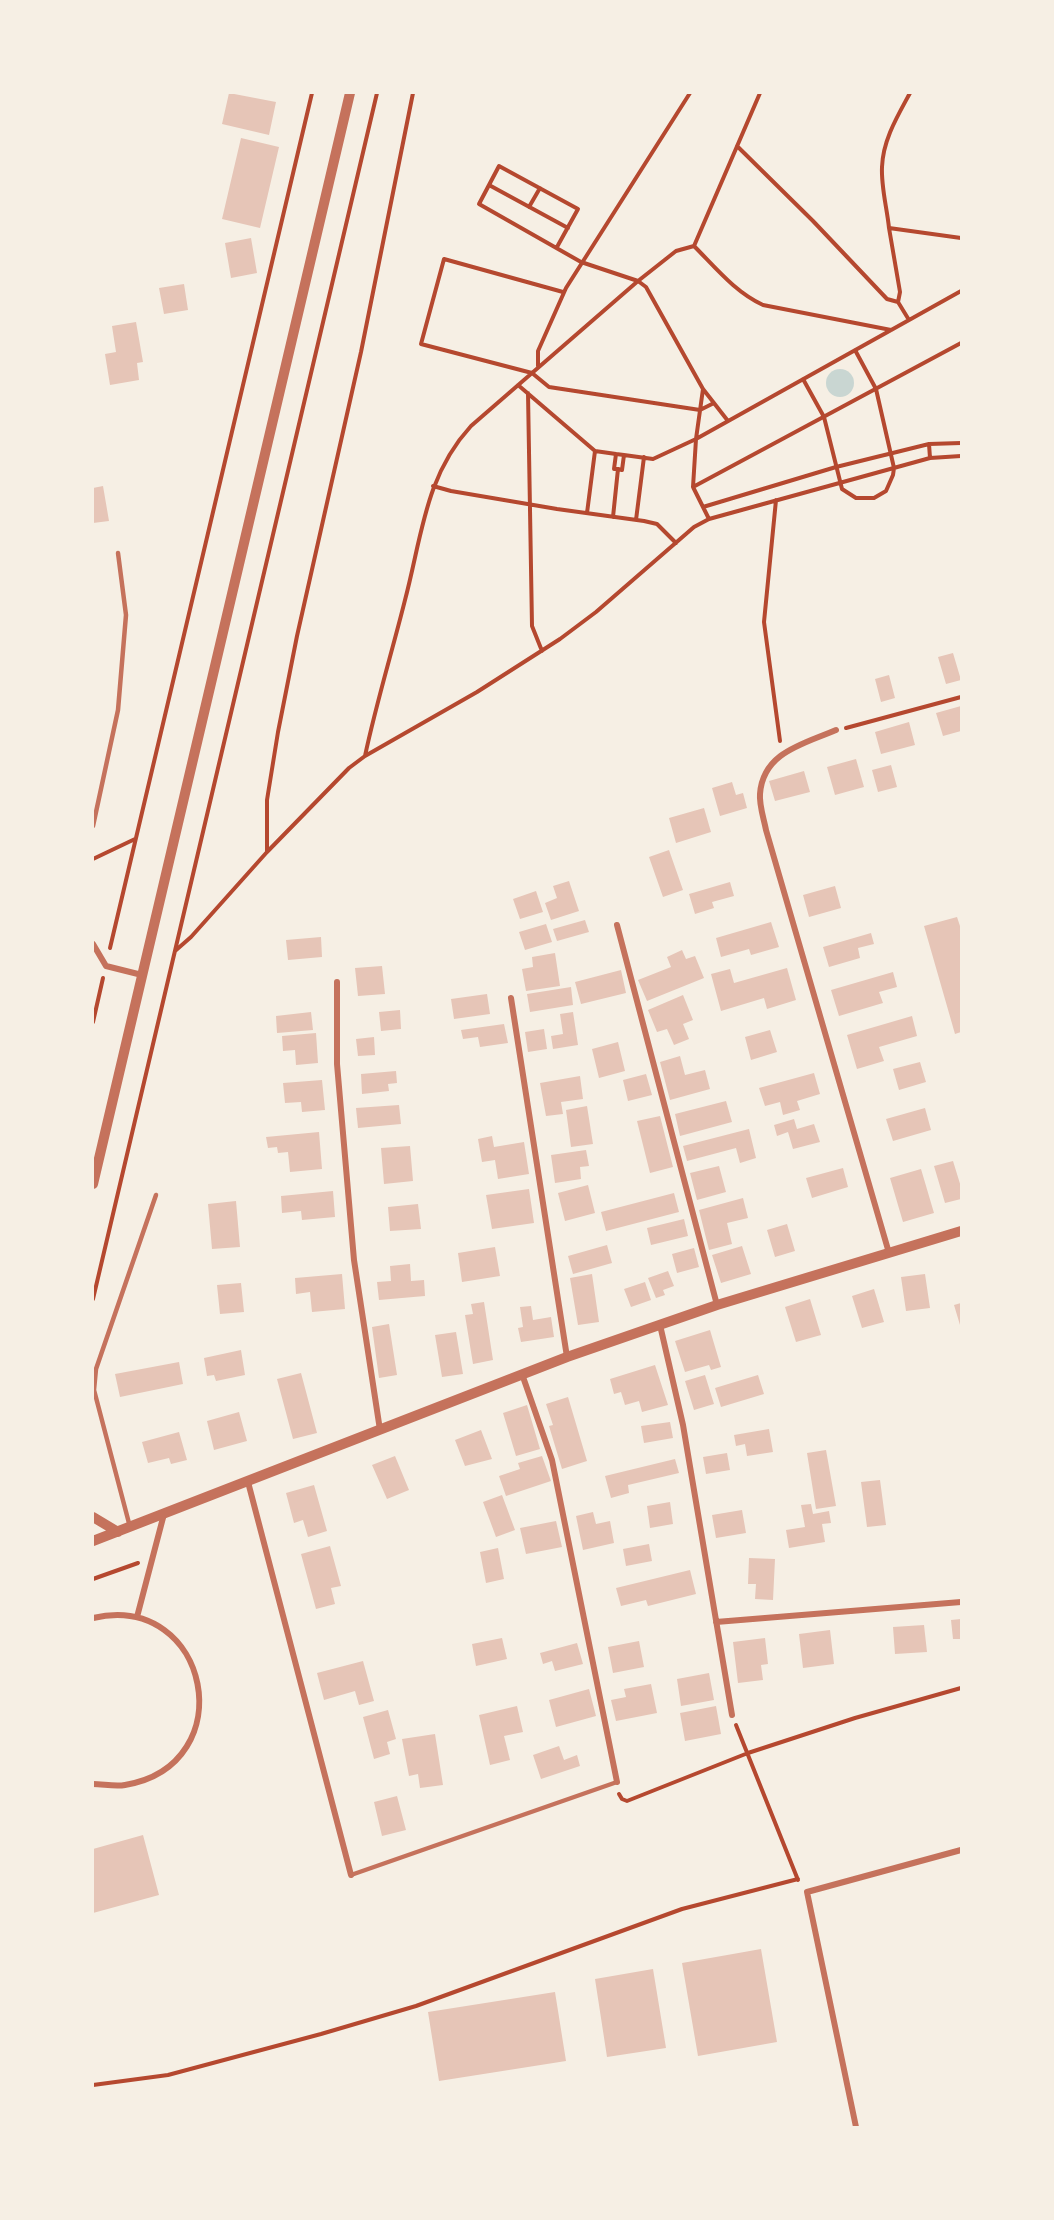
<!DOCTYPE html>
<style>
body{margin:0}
#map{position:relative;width:1054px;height:2220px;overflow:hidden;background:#f6efe4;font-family:Mulish,sans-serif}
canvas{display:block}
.frame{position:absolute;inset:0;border:94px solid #f6efe4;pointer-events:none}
</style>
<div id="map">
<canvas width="1054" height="2220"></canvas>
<div class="frame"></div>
</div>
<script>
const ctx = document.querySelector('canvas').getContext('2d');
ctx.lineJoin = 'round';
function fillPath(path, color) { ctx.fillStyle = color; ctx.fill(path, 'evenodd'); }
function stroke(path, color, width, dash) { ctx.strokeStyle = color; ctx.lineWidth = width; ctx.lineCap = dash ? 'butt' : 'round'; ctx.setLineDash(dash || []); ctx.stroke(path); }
const water = new Path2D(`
 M826 383a14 14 0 1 1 28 0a14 14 0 1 1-28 0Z`);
const building = new Path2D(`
 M229,93L276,102L269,135L222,124Z
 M241,138L279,147L260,228L222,219Z
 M251,238L257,273L231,278L225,243Z
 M184,284L188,310L164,314L159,288Z
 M136,322L143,362L137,363L139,380L110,385L105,354L116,352L112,326Z
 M103,486L109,521L93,523V488Z
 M953,653L961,680L946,684L938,657Z
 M889,675L895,698L881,702L875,679Z
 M961,706V731L943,736L936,713Z
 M909,722L915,745L881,754L875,732Z
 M856,759L864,787L835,795L827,767Z
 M891,765L897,787L878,792L872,770Z
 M804,771L810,792L775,801L769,781Z
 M732,782L736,795L743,793L747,808L720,816L712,788Z
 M704,808L711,832L676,843L669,818Z
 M669,850L683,890L663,897L649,857Z
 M569,881L579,911L551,920L545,903L557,898L553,886Z
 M730,882L734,896L712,902L714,908L695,914L689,894Z
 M835,886L841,908L809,917L803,895Z
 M536,891L543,912L520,919L513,899Z
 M957,917L961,929V1032L955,1034L924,926Z
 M585,920L589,932L557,941L553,929Z
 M771,922L779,947L751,955L749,949L721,957L716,938Z
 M546,924L552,942L525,950L519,932Z
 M871,933L874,944L858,948L860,958L829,967L823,947Z
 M321,937L322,957L288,960L286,940Z
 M682,950L686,959L695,956L704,978L647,1001L638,980L671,967L667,957Z
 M555,953L560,986L526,991L522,969L533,967L532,957Z
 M382,966L385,994L358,996L355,968Z
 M787,968L796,1000L767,1009L764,998L721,1011L711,974L730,969L734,983Z
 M621,970L626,993L581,1004L575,982Z
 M893,972L897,987L879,992L883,1003L839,1016L831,990Z
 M571,987L573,1005L530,1012L527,994Z
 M487,994L490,1014L454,1019L451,999Z
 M683,995L693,1020L683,1024L689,1039L674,1045L667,1029L657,1032L648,1010Z
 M400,1010L401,1029L381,1031L379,1012Z
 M311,1012L313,1030L277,1033L276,1016Z
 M573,1012L578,1045L553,1049L551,1036L563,1034L560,1014Z
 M912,1016L917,1036L879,1047L884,1061L857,1069L847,1035Z
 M504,1024L508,1043L480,1047L478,1037L463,1039L461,1030Z
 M544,1029L547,1049L528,1052L525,1032Z
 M770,1030L777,1052L751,1060L745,1037Z
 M316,1033L318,1063L296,1065L295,1050L283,1051L282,1036Z
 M374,1037L375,1055L358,1056L356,1039Z
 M618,1042L625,1071L599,1078L592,1049Z
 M680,1056L685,1075L705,1070L710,1089L670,1100L660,1062Z
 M920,1062L926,1082L899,1090L893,1069Z
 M396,1071L397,1083L388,1084L389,1091L362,1094L361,1074Z
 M814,1073L820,1094L797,1101L800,1110L783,1115L780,1102L765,1106L759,1088Z
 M646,1074L652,1095L628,1101L623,1080Z
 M580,1076L583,1099L561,1102L563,1114L546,1116L540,1083Z
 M322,1080L325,1110L302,1112L301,1102L285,1103L283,1083Z
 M726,1101L732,1122L680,1136L675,1114Z
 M399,1105L401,1124L358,1128L356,1108Z
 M587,1106L593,1144L571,1147L566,1110Z
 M925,1108L931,1130L893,1141L886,1119Z
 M660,1116L673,1167L650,1173L637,1121Z
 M794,1119L797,1129L814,1124L820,1142L793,1149L788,1132L777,1136L774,1125Z
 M749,1129L756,1158L740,1163L736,1148L687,1161L683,1146Z
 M319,1132L322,1169L290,1172L288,1152L278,1153L277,1147L268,1148L266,1137Z
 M492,1136L494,1147L524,1142L529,1174L498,1179L495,1160L482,1162L478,1139Z
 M410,1146L413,1181L384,1184L381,1148Z
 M586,1150L589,1166L580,1167L581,1179L555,1183L551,1155Z
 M953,1161L961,1187V1199L945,1203L934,1166Z
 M719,1166L726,1192L697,1200L690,1173Z
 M843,1168L848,1187L812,1198L806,1178Z
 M921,1169L934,1213L903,1222L890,1178Z
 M588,1185L595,1213L565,1221L558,1193Z
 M529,1189L534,1223L492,1229L486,1195Z
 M333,1191L335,1217L302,1220L301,1211L282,1213L281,1196Z
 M674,1193L679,1212L606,1231L601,1212Z
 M743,1198L748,1218L727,1223L732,1244L709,1250L699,1210Z
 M236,1201L240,1247L212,1249L208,1204Z
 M418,1204L421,1229L390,1231L388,1207Z
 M684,1219L688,1236L651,1245L647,1228Z
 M787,1224L795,1251L775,1257L767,1230Z
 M607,1245L612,1263L573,1274L568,1256Z
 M742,1246L751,1274L721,1283L712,1255Z
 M495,1247L500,1276L462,1282L458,1253Z
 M694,1248L699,1267L677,1273L672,1254Z
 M410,1264L411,1281L424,1280L425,1296L379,1300L377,1282L391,1281L390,1266Z
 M668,1271L674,1286L663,1290L665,1295L656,1298L648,1278Z
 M342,1274L345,1309L312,1312L310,1292L296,1294L295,1278Z
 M592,1274L599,1322L578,1325L570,1278Z
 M925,1274L930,1308L906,1311L901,1277Z
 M645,1282L651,1300L631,1307L624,1289Z
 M241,1283L244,1312L220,1314L217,1285Z
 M874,1289L884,1322L862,1328L852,1296Z
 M810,1299L821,1335L796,1342L785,1307Z
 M484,1302L493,1360L473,1364L465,1315L473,1314L471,1304Z
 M961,1303V1325H960L954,1305Z
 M531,1306L533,1320L551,1317L554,1337L521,1342L518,1328L523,1327L520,1307Z
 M389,1324L397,1375L379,1378L372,1327Z
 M710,1330L721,1367L711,1370L709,1365L685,1372L675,1341Z
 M456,1332L463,1374L442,1377L435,1335Z
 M241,1350L245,1375L216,1381L214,1375L207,1376L204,1358Z
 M179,1362L183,1384L120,1397L115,1374Z
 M655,1365L668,1405L642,1412L639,1401L625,1405L621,1392L614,1394L610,1379Z
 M301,1373L317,1433L293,1439L277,1379Z
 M705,1375L714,1404L694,1410L685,1381Z
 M758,1375L764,1394L721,1407L715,1388Z
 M568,1397L587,1461L562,1469L549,1426L553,1425L546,1404Z
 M527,1405L540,1449L516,1456L503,1413Z
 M239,1412L247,1441L214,1450L207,1421Z
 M670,1422L673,1438L644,1443L641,1426Z
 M769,1429L773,1452L747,1456L745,1444L736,1446L734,1435Z
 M481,1430L492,1459L465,1466L455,1440Z
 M179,1432L187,1460L171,1464L169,1458L148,1463L142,1442Z
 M826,1450L836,1506L816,1509L807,1453Z
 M727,1453L730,1470L706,1474L703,1457Z
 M395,1456L409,1490L387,1499L372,1465Z
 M542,1456L551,1481L506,1496L499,1476L520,1469L518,1463Z
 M675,1459L679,1473L628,1485L629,1493L611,1498L605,1476Z
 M880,1480L886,1525L867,1527L861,1482Z
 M314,1485L327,1531L308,1537L303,1520L294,1523L286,1493Z
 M502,1495L515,1530L496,1537L483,1502Z
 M670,1502L673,1524L650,1528L647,1506Z
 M811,1504L813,1514L829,1511L831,1523L822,1524L825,1542L789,1548L786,1530L805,1527L801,1505Z
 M742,1510L746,1533L716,1538L712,1515Z
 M593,1512L596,1524L610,1521L614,1543L583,1550L576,1516Z
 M556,1521L562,1547L526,1554L520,1528Z
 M649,1544L652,1561L626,1566L623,1549Z
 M330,1546L341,1586L331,1588L335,1604L316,1609L301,1554Z
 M498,1548L504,1579L486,1583L480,1552Z
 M749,1558L775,1559L773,1600L755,1599L756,1584H748Z
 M690,1570L696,1594L648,1606L646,1600L621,1606L616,1588Z
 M961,1619V1639H953L951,1620Z
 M924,1625L927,1652L895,1654L893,1627Z
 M830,1630L834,1664L803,1668L799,1634Z
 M502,1638L507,1659L476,1666L472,1644Z
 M765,1638L768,1664L761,1665L763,1680L738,1683L733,1642Z
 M639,1641L644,1667L613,1673L608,1647Z
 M577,1643L583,1664L555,1671L552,1661L543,1664L540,1653Z
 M363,1661L374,1701L359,1705L355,1691L324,1700L317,1673Z
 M709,1673L714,1700L681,1706L677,1679Z
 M651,1684L657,1713L616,1721L611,1700L626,1697L624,1689Z
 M589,1689L596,1716L556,1727L549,1700Z
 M517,1706L523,1732L504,1736L510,1760L490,1765L479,1715Z
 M716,1706L721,1734L685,1741L680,1713Z
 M388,1710L396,1739L387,1742L390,1754L374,1759L363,1717Z
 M435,1734L443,1785L420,1788L418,1774L409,1776L402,1739Z
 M559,1746L564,1760L577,1755L580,1766L541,1779L533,1755Z
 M397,1796L406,1830L382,1836L374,1802Z
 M143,1835L159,1895L93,1913V1849Z
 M761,1949L777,2042L698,2056L682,1963Z
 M653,1969L666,2048L607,2057L595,1979Z
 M555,1992L566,2061L439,2081L428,2012Z`);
const path = new Path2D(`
 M910,93C897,117 883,140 882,167C881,187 887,208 889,228L961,238
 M737,146L813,221L887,299L898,302L900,292L889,228
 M489,185L568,228
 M529,207L540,188
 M694,246C716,268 735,292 763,305L891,330
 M557,247L578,209L499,166L479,204L581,262L638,281L471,426C425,476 422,536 405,600C392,652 376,704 365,756L477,692L560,639L596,612L694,527L709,519L930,458L961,456
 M563,292L444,259L421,344L532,373L549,387L700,410L714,403
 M898,302L909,320
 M538,366V351L566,288L690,93
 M803,379L824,417L842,489L856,498H874L886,491L893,475L894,468L876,389L855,350
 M518,385L595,451L587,513
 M703,389L728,421
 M528,393L532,626L542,651
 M595,451L616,454
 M624,455L653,459L696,439L703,389L646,287L638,281L676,251L694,246L760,93
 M930,458L929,444L961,443
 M433,486L451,491L557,509L644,521L657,524L676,543
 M693,487L696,439L961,291
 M776,500L764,622L780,741
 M703,507L836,467L929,444
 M613,517L618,469L622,470L624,455L616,454L614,469H618
 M709,519L693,487L961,343
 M636,520L644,457
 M846,728L961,697
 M267,852V800L278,732L297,636L361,352L413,93
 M93,859L135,839
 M110,948L312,93
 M175,951L191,937L267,852L349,768L365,756
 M93,1022L103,978
 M93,1299L377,93
 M93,1579L138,1563
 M736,1725L798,1880
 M619,1794L622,1799L627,1801L748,1753L855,1718L961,1688
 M93,2085L168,2075L321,2034L416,2006L682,1909L798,1879`);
const service = new Path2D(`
 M93,826L118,710L126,615L118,553
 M130,1527L94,1390L96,1369L156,1195
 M351,1875L617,1782`);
const minor = new Path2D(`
 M836,730C804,744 763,752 760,794C759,805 764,819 766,830L889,1253
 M617,925L717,1305
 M93,944L106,966L142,975
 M337,982V1064L354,1260L380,1430
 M511,998L567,1357
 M660,1325L683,1425L732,1715
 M522,1374L552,1460L617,1782
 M248,1482L351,1875
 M137,1617L164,1514
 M93,1618C210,1591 244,1765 125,1785C115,1787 103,1784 93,1784
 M716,1622L961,1602
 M856,2127L807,1892L961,1850`);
const tertiary = new Path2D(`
 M93,1184L350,93
 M93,1517L118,1532
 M93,1541L567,1357L717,1305L961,1231`);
fillPath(water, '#c9d6d2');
fillPath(building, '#e6c5b7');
stroke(path, '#b5482f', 4);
stroke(service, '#c5725c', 4.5);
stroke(minor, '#c5725c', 6);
stroke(tertiary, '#c5725c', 10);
</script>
